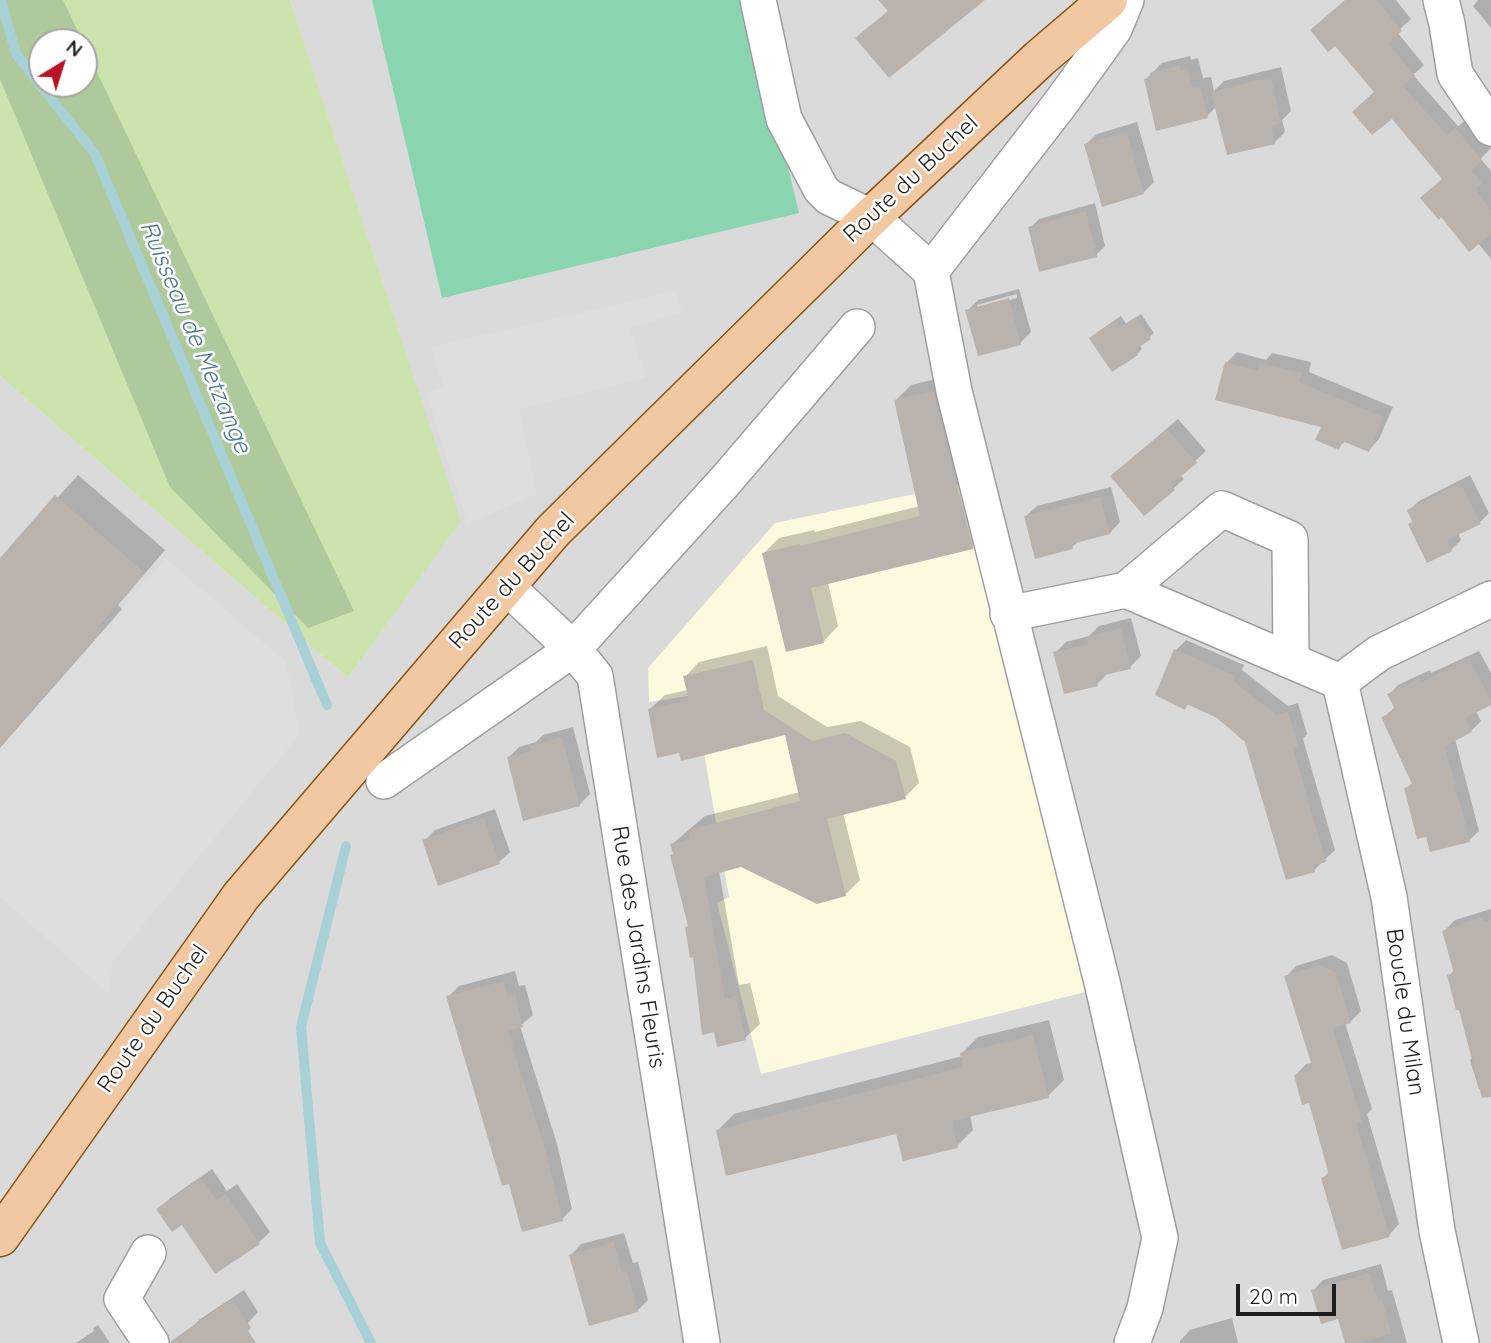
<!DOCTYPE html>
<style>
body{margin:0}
#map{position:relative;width:1491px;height:1343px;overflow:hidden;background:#ede9e4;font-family:Quicksand,sans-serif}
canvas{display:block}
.north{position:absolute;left:28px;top:28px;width:70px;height:70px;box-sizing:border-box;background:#fff;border:2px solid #a5a5a5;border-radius:50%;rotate:38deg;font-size:19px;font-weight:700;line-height:28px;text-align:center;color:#1d1d1d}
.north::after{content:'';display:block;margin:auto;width:24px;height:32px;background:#b71324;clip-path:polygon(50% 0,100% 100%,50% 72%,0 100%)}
.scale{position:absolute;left:1236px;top:1284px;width:100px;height:32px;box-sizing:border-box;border:4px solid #1d1d1d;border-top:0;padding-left:9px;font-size:21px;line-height:24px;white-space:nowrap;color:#1d1d1d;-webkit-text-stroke:5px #fff;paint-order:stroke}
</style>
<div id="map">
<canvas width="1491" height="1343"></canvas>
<div class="north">N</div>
<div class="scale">20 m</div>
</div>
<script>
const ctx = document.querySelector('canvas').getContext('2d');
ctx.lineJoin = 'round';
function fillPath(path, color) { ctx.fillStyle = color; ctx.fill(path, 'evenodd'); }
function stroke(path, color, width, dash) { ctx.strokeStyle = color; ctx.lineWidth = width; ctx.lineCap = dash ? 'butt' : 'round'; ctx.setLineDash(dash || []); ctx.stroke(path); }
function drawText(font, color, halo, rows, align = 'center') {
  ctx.font = font + ' Quicksand,sans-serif'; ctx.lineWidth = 5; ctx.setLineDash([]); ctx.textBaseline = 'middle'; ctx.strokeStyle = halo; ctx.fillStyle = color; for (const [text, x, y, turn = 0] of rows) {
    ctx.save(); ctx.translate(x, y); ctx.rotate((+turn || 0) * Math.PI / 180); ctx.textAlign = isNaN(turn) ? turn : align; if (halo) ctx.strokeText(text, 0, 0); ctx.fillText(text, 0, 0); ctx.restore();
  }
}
const residential = new Path2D(`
 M290,0H1491V1343H0V376L348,678L460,521Z`);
const education = new Path2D(`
 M968,483L1093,990L761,1074L717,903L729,897L694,695L649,702L648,668L775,523Z`);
const grass = new Path2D(`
 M0,0H290L461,521L348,678L0,376ZM42,42H84V84H42Z`);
const forest = new Path2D(`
 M0,0H63L83,42H42V84H84V45L354,611L308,628L170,487L0,79Z`);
const pitch = new Path2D(`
 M372,0H748L799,213L442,298Z`);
const parking = new Path2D(`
 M675,291L682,312L630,328L646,377L519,409L537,494L467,524L427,394L443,386L431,347Z
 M166,558L286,662L300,734L112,963L110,995L0,897V747Z`);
const shadow = new Path2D(`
 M1346,0H1396L1411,19L1397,32L1424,65L1413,75L1458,126L1467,119L1491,148L1481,159L1491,171V259L1478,243L1444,178L1376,92Z
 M1478,0H1491V28L1473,6Z
 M1190,56L1191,60L1198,58L1203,78L1211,77L1214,91L1224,81L1281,67L1291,111L1282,120L1285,132L1274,143L1217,106L1207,116L1146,79L1162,63Z
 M1137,122L1154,182L1143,193L1086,144L1097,134Z
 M1095,203L1105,246L1096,255L1030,228L1039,219Z
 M1019,289L1031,332L1020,343L967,311L978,300ZM1017,294V298L977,309V305Z
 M1141,314L1154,333L1140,345L1142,349L1137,354L1096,333L1121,316L1126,324Z
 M1237,352L1266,360L1272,353L1311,362L1309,372L1393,407L1379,439L1369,450L1345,441L1338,448L1323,425L1226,363Z
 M948,376L987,532L972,548L828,583L838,626L823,642L764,553L779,538L814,530L815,532L920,506L895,401L911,385Z
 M1178,419L1206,451L1180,475L1184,479L1173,489L1123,466Z
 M78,475L165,550L118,605L122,609L0,748V561Z
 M1470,475L1489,513L1480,522L1458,533L1461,540L1451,550L1414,520L1409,510L1419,501Z
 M1111,487L1120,522L1110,533L1079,541L1072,547L1026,516L1037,506Z
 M1131,618L1141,656L1130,667L1109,672L1097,684L1055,653L1066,642L1089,636L1099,626Z
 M1186,640L1244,665L1242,670L1288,706L1298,703L1307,734L1303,739L1335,850L1314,870L1247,741L1218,716L1189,703L1185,708L1176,650Z
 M767,646L778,696L827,727L861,721L910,747L919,783L905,797L843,813L860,880L845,895L742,865L719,871L739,985L750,983L760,1024L745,1038L695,955L672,844L705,816L800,792L786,733L680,750L650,709L665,695L688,690L685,677L699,662Z
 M1479,651L1491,673V703L1476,711L1481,721L1471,731L1455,739L1479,831L1469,840L1427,835L1406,789L1413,782L1383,718L1395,707L1389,695L1398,685L1430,670L1431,673Z
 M573,727L590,794L579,805L508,758L519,747L536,742L543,735Z
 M495,809L510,852L499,862L424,841L435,830Z
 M1491,909V1085L1479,1089L1470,1060L1473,1057L1460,1007L1449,976L1455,969L1444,931L1455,920Z
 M1332,955L1347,963L1361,1011L1351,1021L1345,1023L1372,1109L1367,1114L1399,1224L1389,1235L1323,1178L1330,1171L1310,1101L1296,1075L1306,1064L1313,1063L1286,977L1296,966Z
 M515,971L519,986L525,985L533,1015L520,1026L557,1144L572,1209L562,1219L510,1182L448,997L459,986Z
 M1049,1020L1064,1080L1048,1096L970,1115L973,1130L957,1146L897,1132L718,1130L734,1114L963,1056L962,1053L978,1037Z
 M212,1169L227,1191L237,1184L270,1232L259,1242L182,1223L159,1209L170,1198Z
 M624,1233L633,1263L638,1262L648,1300L637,1311L571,1255L581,1244Z
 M1381,1264L1388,1291L1392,1290L1407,1343H1347L1340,1317L1313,1291L1323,1280Z
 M244,1290L258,1312L248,1323L218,1343H200L190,1329L200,1319Z
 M1232,1318L1238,1343H1180V1341L1190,1330Z
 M98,1325L110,1343H76L94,1331L93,1328Z`);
const stream = new Path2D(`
 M1,0L16,54L95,154L327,705
 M346,846L301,1027L320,1243L371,1343`);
const building = new Path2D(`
 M878,0H985L889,78L855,38L888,11Z
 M1345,0H1377L1402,31L1388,43L1415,76L1403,86L1447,135L1456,128L1482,161L1471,170L1482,183L1475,189L1491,210V234L1469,252L1441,217L1439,220L1420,198L1442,179L1392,119L1372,135L1352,112L1374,92L1335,46L1328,52L1310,30Z
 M1180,65V70L1187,68L1193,88L1200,86L1208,118L1156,131L1144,79L1150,77V73Z
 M1271,77L1281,123L1271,126L1275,144L1227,155L1211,92Z
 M1127,132L1144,194L1102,207L1084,144Z
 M1086,211L1097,257L1039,272L1028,227Z
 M1009,298L1021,345L978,356L965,310Z
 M1136,317L1151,339L1135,350L1138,355L1112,372L1089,338L1115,320L1120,327Z
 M1225,362L1258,371L1260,363L1302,373L1299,382L1383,417L1369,452L1342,441L1339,450L1315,440L1321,427L1215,400Z
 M933,391L973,549L811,588L824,643L786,652L762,553L800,544V546L920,516L894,400Z
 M1167,429L1197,463L1170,485L1175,490L1144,516L1110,476Z
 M1460,483L1481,524L1447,540L1452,551L1427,563L1408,524L1412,522L1407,510Z
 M55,495L145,573L98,627L102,631L0,747V558Z
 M1100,497L1110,534L1072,544L1073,549L1035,559L1024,516Z
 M1121,628L1131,669L1096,677L1098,686L1064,694L1053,652L1088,644L1086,637Z
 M1174,649L1235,676L1233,681L1277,715L1288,712L1298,746L1293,748L1326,862L1314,865L1315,872L1286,880L1245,742L1217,718L1187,704L1185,710L1155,695Z
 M1469,659L1491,700V705L1465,718L1472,732L1445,746L1470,842L1430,852L1426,837L1417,839L1404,788L1413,786L1381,717L1396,711L1387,694L1420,678L1421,682Z
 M753,660L764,710L812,741L845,733L896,761L906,799L827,819L846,896L817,904L741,867L704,877L725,999L736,996L746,1040L717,1047L714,1032L702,1035L693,957L690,958L685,927L688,926L670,855L673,854L670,844L691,839L688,830L800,801L785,735L681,761L679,753L657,758L648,709L689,700L683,676Z
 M562,737L580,806L523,821L507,757L532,751L530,746Z
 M484,818L500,864L438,886L422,840Z
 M1482,917L1484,922L1491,920V1097L1482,1098L1459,1010H1456L1447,975L1454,973L1442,931Z
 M1320,965L1336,973L1351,1023L1333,1028L1362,1122L1356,1123L1390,1237L1342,1250L1321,1178L1329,1175L1309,1103L1302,1105L1294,1075L1313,1069L1284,976Z
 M504,981L508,996L515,995L523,1027L508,1031L547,1156L563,1221L522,1232L509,1184L502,1186L446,996Z
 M1033,1035L1049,1098L952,1121L958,1148L903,1161L896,1134L726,1176L716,1130L963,1067L960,1053Z
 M201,1178L216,1200L226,1194L260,1244L215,1274L182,1225L172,1232L156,1209Z
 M614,1242L622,1273L627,1272L638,1312L589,1326L569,1255Z
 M1370,1273L1378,1300L1382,1299L1391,1334L1359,1343H1345L1338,1319L1321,1324L1311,1290Z
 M232,1299L251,1328L248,1331L256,1343H171V1341Z`);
const minor = new Path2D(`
 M758,0L784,119L821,189L829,197L871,217L931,271
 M1441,0L1447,24L1455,74L1491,128
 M931,271L954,391L1102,982L1160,1238L1145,1308L1132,1343
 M931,271L1063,100L1114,29L1126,0
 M506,586L573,649L595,676L702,1343
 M1126,590L1340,682
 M1008,614L1126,590L1222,509L1290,539L1291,661
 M384,781L573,649L727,479L857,327
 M148,1253L122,1299L151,1343
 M1461,1343L1437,1231L1389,897L1340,682L1379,653L1491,599`);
const major = new Path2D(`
 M0,1237L241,896L553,531L871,217L1039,59L1108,0`);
const streetNames = [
 ["Route du Buchel",911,179,-43],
 ["Route du Buchel",512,581,-48],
 ["Rue des Jardins Fleuris",638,947,81],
 ["Boucle du Milan",1405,1012,82],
 ["Route du Buchel",153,1019,-55]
];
const waterNames = [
 ["Ruisseau de Metzange",195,337,67]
];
fillPath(residential, '#dbdada');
fillPath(education, '#fcf9de');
fillPath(grass, '#cde3ae');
fillPath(forest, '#aec99c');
fillPath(pitch, '#89d5b0');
fillPath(parking, '#ddd');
fillPath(shadow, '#0003');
stroke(stream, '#a8d1d7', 10);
fillPath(building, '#bab2ad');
stroke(minor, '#9e9e9e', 38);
stroke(major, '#88530e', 41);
stroke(minor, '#fff', 35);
stroke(major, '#f2c8a3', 38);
drawText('23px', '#1d1d1d', '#fff', streetNames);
drawText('italic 24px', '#4c7894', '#fff', waterNames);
</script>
